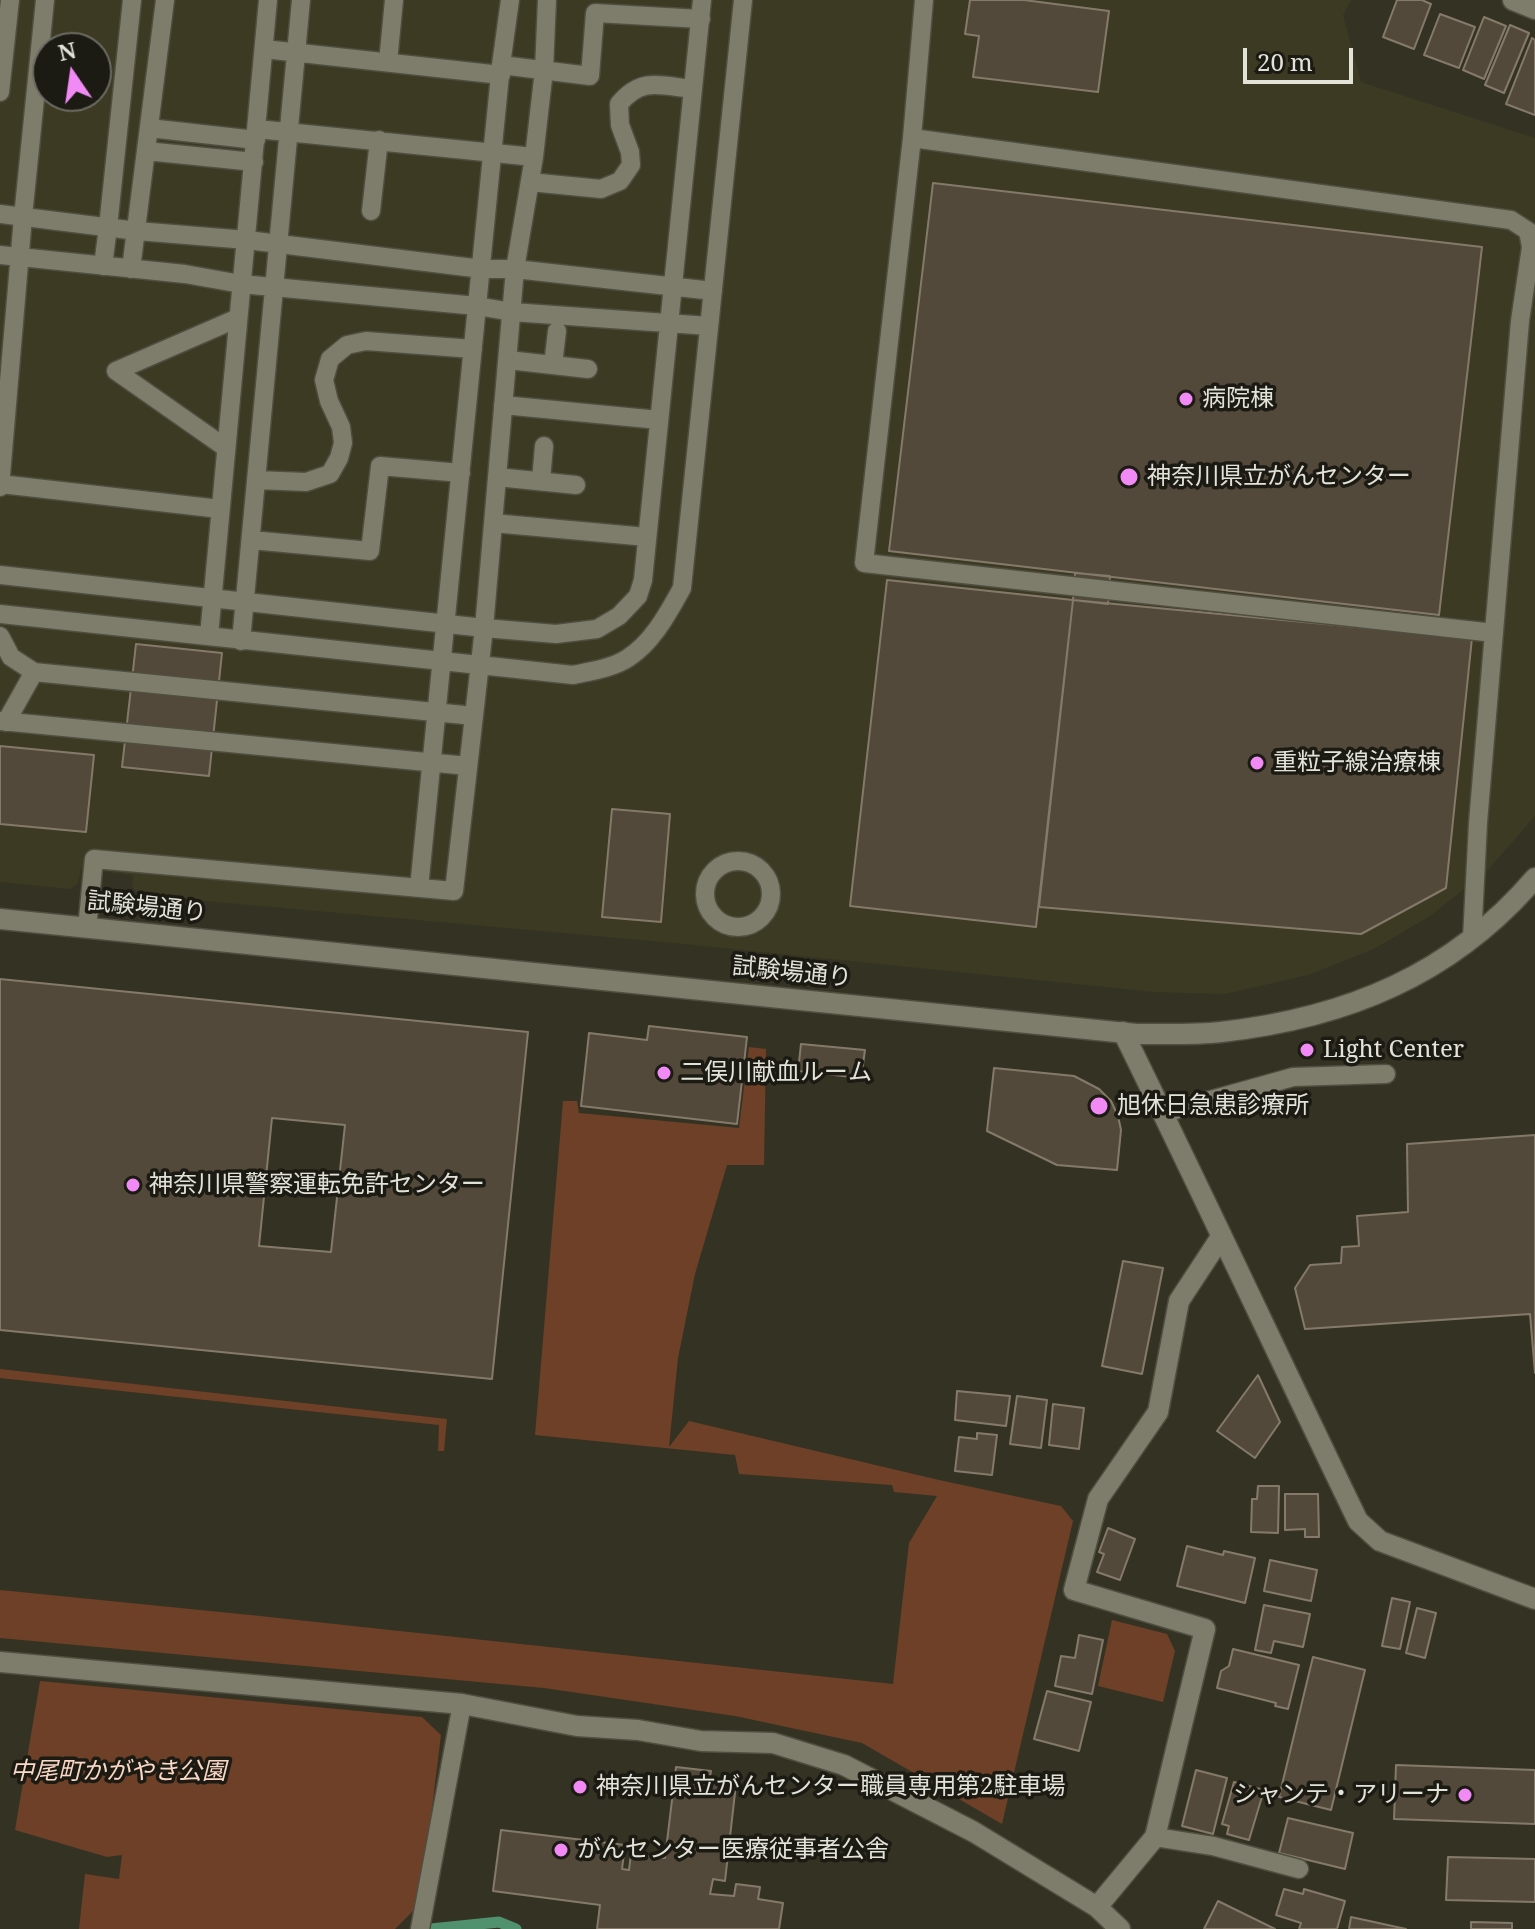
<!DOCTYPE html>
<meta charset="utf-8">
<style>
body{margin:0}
#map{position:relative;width:1535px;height:1929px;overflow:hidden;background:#343323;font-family:"Noto Serif",serif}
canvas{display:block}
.north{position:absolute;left:32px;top:32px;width:80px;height:80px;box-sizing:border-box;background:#1b1a13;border:2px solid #6b6a62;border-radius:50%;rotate:347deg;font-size:22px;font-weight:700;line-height:32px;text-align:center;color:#e2e2d8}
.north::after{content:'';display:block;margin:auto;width:28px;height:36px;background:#f18af4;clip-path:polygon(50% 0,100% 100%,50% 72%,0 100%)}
.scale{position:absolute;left:1243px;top:48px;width:110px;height:36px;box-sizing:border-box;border:4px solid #e2e2d8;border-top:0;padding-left:10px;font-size:24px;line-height:28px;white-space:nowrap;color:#e2e2d8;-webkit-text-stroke:6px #1b1a13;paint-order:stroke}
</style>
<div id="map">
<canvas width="1535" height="1929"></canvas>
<div class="north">N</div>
<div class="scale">20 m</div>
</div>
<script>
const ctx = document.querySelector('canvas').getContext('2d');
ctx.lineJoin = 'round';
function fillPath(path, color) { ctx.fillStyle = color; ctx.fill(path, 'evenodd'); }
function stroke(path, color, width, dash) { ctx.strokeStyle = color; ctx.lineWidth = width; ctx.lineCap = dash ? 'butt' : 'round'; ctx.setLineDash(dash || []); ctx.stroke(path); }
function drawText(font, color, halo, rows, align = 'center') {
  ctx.font = font + ' "Noto Serif","Noto Sans JP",serif'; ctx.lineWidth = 7; ctx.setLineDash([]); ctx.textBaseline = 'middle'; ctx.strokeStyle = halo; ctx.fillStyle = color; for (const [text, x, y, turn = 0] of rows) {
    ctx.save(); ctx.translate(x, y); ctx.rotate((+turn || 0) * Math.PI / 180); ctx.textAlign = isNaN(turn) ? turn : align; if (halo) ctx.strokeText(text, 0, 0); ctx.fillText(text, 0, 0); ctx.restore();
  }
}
const built = new Path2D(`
 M0,0H1351L1343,15L1361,82L1535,138V816L1487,871L1430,916L1374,949L1308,975L1225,994L1154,992L674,943L139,895L132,886L133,875L81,869L78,883L71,889L0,882ZM48,48H96V96H48Z`);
const green = new Path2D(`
 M749,1047L766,1049L764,1165H727L695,1274L678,1358L669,1447L689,1421L939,1480L1061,1506L1073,1521L1002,1824L862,1743L735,1716L544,1688L0,1638V1590L260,1616L893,1684L909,1543L937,1496L894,1492L892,1485L739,1474L735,1455L535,1435L563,1101H577L579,1113L739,1128Z
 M0,1369L447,1419L444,1451H438L439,1425L0,1378Z
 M1112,1620L1167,1634L1175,1651L1163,1702L1098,1686Z
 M40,1681L422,1717L441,1735L424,1873L414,1910L395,1929H79L85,1874L119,1879L122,1855L107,1857L15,1830Z`);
const stream = new Path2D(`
 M431,1929L499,1922L516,1929`);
const building = new Path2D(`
 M970,0H1024L1109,11L1098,92L973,77L979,36L965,34Z
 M1397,0H1422L1431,4L1414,49L1383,37Z
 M1440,14L1475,27L1459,68L1424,55Z
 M1484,17L1506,26L1484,79L1463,70Z
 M1510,25L1529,33L1504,93L1485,85Z
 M1532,38L1535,40V115L1506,104Z
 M933,183L1482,247L1439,615L889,551Z
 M1075,573L1110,576L1108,604L1073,600Z
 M887,580L1073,600L1036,927L850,906Z
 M1073,600L1472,638L1446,888L1361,934L1039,907Z
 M136,644L222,653L209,776L122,767Z
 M0,746L94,755L86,832L0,824Z
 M612,809L670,814L661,922L602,917Z
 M0,979L528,1032L492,1379L0,1330ZM272,1118L345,1125L331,1252L259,1246Z
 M649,1026L747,1037L737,1124L581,1106L589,1033L647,1040Z
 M801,1044L865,1050L861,1078L798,1071Z
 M994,1068L1074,1076L1099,1089L1111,1101L1118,1116L1121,1130L1117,1170L1057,1165L987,1131Z
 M1535,1135V1373L1530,1314L1305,1329L1295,1288L1310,1265L1341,1263L1342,1247L1359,1246L1357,1216L1408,1212L1407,1144Z
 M1123,1261L1163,1268L1142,1374L1102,1366Z
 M1258,1375L1280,1422L1255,1458L1217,1431Z
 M957,1391L1010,1396L1006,1426L955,1420Z
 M1017,1396L1047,1400L1041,1448L1010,1444Z
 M1053,1404L1084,1408L1079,1449L1049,1445Z
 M977,1433L997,1435L992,1475L955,1471L959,1437L977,1439Z
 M1258,1486H1279L1278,1533L1251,1532L1252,1499H1257Z
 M1285,1494H1318L1319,1537H1305V1529L1285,1530Z
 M1108,1528L1135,1539L1120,1580L1097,1572L1104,1554L1099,1552Z
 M1187,1546L1223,1555L1224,1551L1255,1558L1245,1603L1177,1586Z
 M1270,1560L1317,1570L1311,1601L1264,1591Z
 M1392,1598L1410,1602L1400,1649L1382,1646Z
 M1264,1605L1310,1614L1303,1647L1274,1641L1271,1653L1255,1650Z
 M1417,1608L1436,1613L1425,1658L1406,1653Z
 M1079,1635L1103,1640L1092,1694L1055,1686L1061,1656L1075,1658Z
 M1233,1649L1299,1665L1288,1709L1275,1706L1276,1703L1217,1688L1221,1671L1229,1666Z
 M1313,1657L1365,1670L1331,1810L1279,1797Z
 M1047,1691L1091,1702L1079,1751L1034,1739Z
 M1396,1765L1535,1770V1824L1394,1819Z
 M676,1767L711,1771L709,1781L736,1784L725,1881L713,1879L710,1894L734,1896L736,1884L760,1887L758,1899L783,1903L779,1929H597L600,1905L493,1891L501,1830L625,1845L622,1869L629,1870L631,1854L665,1858Z
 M1196,1770L1227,1778L1213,1834L1182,1826Z
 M1234,1782L1264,1790L1249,1840L1227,1834L1229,1826L1222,1824Z
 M1288,1818L1353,1833L1345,1869L1279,1853Z
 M1448,1857L1535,1859V1902L1446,1900Z
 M1284,1889L1303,1894L1304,1889L1345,1901L1337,1929H1299L1301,1923L1276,1915Z
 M1218,1901L1275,1929H1204Z
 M1351,1917L1406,1929H1349Z
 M1471,1922L1512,1923V1929H1471Z`);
const service = new Path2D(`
 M924,0L912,138L864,563L1494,633
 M264,49L501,75
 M388,62L394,0
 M501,65L590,76L595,13L701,19
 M0,92L10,0
 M149,128L256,140
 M257,129L534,157
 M912,138L1511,220L1528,231L1531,247L1520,321L1478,823L1472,939
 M146,151L254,162
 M530,182L601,189L620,181L631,165L630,152L620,125L619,104C642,76 661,86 693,89
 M371,211L379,140
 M0,214L137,231L247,240L482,269H515L713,291
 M0,255L185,274L241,284L477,306L512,312L709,326
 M103,266L108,227L132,0
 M131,269L165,0
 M508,360L588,369
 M553,365L557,331
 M503,405L659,420
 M226,448L116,371L238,318
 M497,477L576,485
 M256,480L306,482L330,474L339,458L343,443L341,427L329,401L324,380L330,359L347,345L366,341L473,349
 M541,480L544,446
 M0,484L220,509
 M0,487L23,217L45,0
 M493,523L647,537
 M251,540L370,551L380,466L461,473
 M0,575L484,628L556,634L597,629L619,616L638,596L643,580L702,0
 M0,614L573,675C591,671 613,668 628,658C653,642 668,613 682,588L743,0
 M0,636L11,657L34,672L474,716
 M209,636L268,0
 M241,641L301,0
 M0,721L468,766
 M6,722L34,672
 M705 894a33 33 0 1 1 66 0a33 33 0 1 1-66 0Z
 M419,888L501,65L510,0
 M87,928L94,859L454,891L484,628L515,269L534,157L544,70L547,0
 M1164,1113L1293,1077L1386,1074
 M1155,1837L1213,1846L1299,1869
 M420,1929L462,1704`);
const minor = new Path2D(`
 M1123,1032C1203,1194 1279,1358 1358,1521L1380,1541L1535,1599
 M0,1662L462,1704L577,1726L638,1730L701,1741L773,1743L844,1765L974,1832L1097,1907L1155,1837L1205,1629L1074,1590L1098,1499L1158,1412L1179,1301L1221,1237
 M1097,1907L1120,1929`);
const tertiary = new Path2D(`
 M1513,0L1535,9
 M0,919L1136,1034C1164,1034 1194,1035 1221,1032C1346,1018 1452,975 1535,878`);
const markers = [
 [1186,399,8,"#f18af4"],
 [1129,477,10,"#f18af4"],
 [1257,763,8,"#f18af4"],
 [1307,1050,8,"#f18af4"],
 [664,1073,8,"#f18af4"],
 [1099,1106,10,"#f18af4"],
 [133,1185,8,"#f18af4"],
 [580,1787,8,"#f18af4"],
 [1465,1795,8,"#f18af4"],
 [561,1850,8,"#f18af4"]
];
const poiNames = [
 ["病院棟",1202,399],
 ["神奈川県立がんセンター",1147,477],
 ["重粒子線治療棟",1273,763],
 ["Light Center",1323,1050],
 ["二俣川献血ルーム",680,1073],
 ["旭休日急患診療所",1117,1106],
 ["神奈川県警察運転免許センター",149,1185],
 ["神奈川県立がんセンター職員専用第2駐車場",596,1787],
 ["シャンテ・アリーナ",1449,1795,"right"],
 ["がんセンター医療従事者公舎",577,1850]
];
const streetNames = [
 ["試験場通り",147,908,6],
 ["試験場通り",792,973,6]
];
const parkNames = [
 ["中尾町かがやき公園",118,1772]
];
fillPath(built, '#3c3a23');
fillPath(green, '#6d4027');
stroke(stream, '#4f926d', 11);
fillPath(building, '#53493a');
stroke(building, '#857a6a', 2);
stroke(service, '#4f4e40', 21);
stroke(minor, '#4f4e40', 23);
stroke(tertiary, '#4f4e40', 23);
stroke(service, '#7e7d6b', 18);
stroke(minor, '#7e7d6b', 20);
stroke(tertiary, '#7e7d6b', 20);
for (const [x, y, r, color] of markers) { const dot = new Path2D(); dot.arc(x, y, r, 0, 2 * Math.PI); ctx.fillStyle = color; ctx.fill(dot); stroke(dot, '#1b1a13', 3); }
drawText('24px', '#e2e2d8', '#1b1a13', poiNames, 'left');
drawText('24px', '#e2e2d8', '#1b1a13', streetNames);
drawText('italic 24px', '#fbd7c5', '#1b1a13', parkNames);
</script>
